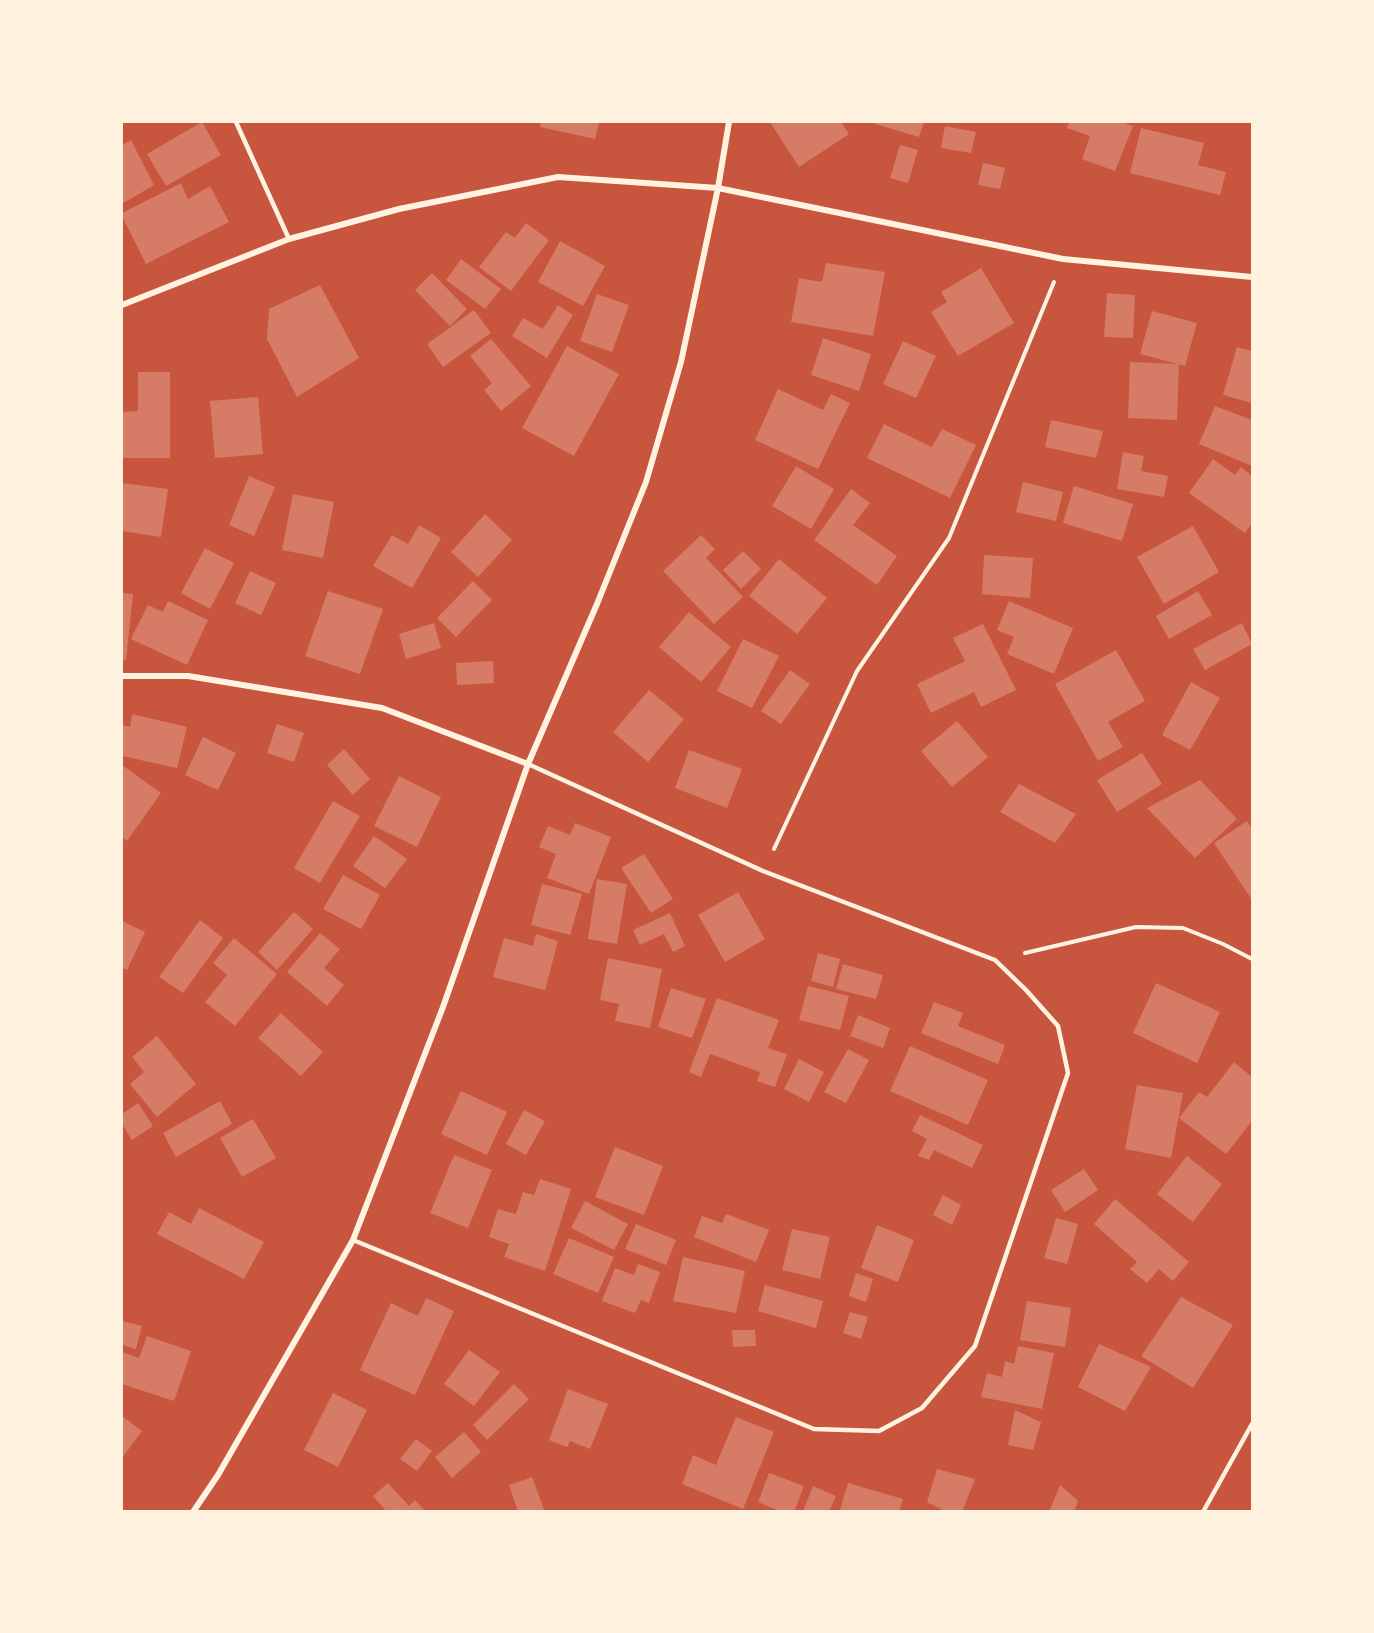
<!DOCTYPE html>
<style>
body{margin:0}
#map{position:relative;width:1374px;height:1633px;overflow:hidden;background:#c8553d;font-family:"Work Sans",sans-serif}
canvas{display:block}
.frame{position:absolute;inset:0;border:123px solid #fff3e0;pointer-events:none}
</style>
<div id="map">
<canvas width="1374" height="1633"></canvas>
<div class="frame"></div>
</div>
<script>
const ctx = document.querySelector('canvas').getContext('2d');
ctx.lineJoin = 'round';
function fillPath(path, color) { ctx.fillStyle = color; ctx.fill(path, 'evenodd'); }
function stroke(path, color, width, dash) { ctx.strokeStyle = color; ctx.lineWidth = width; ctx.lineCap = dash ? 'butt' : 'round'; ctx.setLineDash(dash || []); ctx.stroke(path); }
const building = new Path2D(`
 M202,122L221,155L166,186L147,154Z
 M541,122H599L595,139L540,127Z
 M770,122H841L849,134L799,167Z
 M869,122H924L919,137Z
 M1069,122H1122L1133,126L1115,171L1082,159L1090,136L1067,128Z
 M945,126L976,132L971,153L941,148Z
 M1141,128L1204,143L1198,165L1226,172L1220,195L1130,173Z
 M131,140L154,185L122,204V145Z
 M900,145L918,150L908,183L890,178Z
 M983,163L1005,168L1000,189L978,185Z
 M181,183L188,199L210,186L229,222L146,264L122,216V213Z
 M526,223L549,240L511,291L479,267L506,232L515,238Z
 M560,241L605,266L583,306L538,282Z
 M461,259L501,289L485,309L446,280Z
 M826,263L885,272L873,336L791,322L799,278L822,282Z
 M981,268L1014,323L958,356L931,312L947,302L941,292Z
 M432,273L467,309L450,326L415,290Z
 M320,285L359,358L297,397L267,339L269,309Z
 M1107,293L1135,295L1133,338L1104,337Z
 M597,294L629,305L612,352L580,341Z
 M558,305L573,315L547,358L512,336L523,318L543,329Z
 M474,310L491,333L443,367L427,344Z
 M1152,311L1197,323L1185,366L1140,354Z
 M823,338L871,354L859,391L811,375Z
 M491,339L531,386L501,411L484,390L492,383L470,356Z
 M903,341L936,356L916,398L883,384Z
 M567,346L619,374L574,456L522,428Z
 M1237,347L1252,351V403L1223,395Z
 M1130,362L1179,364L1177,420L1128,418Z
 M138,372H170V458H122V412L138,411Z
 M778,389L823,410L831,394L850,403L818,469L755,440Z
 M258,397L263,454L215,458L210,401Z
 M1215,406L1252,420V466L1199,444Z
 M1051,420L1103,431L1096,458L1045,447Z
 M884,424L932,447L942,429L976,445L950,498L867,458Z
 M1123,452L1144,456L1141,471L1168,476L1164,497L1117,489Z
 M1213,459L1235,475L1241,467L1252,476V523L1245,533L1189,493Z
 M796,466L834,489L811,529L772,506Z
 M249,476L275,487L254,536L229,525Z
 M1023,482L1063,492L1056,521L1016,512Z
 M122,483L168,489L161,537L122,531Z
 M1074,486L1133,504L1122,541L1063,523Z
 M851,489L870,503L853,525L897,556L877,585L814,540Z
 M293,494L334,502L323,558L282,550Z
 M485,514L512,540L478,577L451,552Z
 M419,525L441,538L412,588L373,566L392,535L408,544Z
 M1193,526L1219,572L1164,604L1137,557Z
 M701,535L715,549L706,558L743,597L714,624L663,571Z
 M205,548L234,563L210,609L181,593Z
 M743,551L761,569L741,589L723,570Z
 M984,555L1033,558L1030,598L982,594Z
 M779,559L827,598L797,634L749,596Z
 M250,571L276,583L261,615L235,603Z
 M473,581L492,600L456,637L437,618Z
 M328,591L383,609L360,674L305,656Z
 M1198,591L1212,615L1169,639L1156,616Z
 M122,593L133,594L126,660L122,659Z
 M168,601L208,620L187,665L131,639L148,605L163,612Z
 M1009,601L1073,628L1054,674L1007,654L1014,637L997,630Z
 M689,612L731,647L701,682L659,647Z
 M434,623L441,648L406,659L399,634Z
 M1242,623L1252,644L1205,670L1193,649Z
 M983,624L1016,690L981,707L974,692L931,713L917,684L965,661L953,638Z
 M743,639L779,656L752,708L717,691Z
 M1116,650L1145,701L1108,722L1123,747L1098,761L1055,684Z
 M493,661L494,683L457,685L456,663Z
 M790,670L810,684L781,724L761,711Z
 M1191,682L1220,698L1190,750L1162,735Z
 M649,690L684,719L648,762L613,732Z
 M132,714L187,727L177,768L122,756V725L130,727Z
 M957,721L988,757L952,787L921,751Z
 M277,724L304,733L294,762L267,753Z
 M203,737L236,753L218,790L185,775Z
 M344,749L370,779L353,795L327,765Z
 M689,750L742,769L727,808L675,788Z
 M1142,753L1162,784L1117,812L1097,780Z
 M122,765L161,793L127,841L122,837Z
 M399,776L441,797L417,847L374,826Z
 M1200,780L1237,819L1195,858L1147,808Z
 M1019,784L1076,814L1055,843L1000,812Z
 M333,801L360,816L320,883L294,868Z
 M1247,821L1252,828V900L1214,843Z
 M575,823L611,837L589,894L547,878L556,854L539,847L548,826L570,835Z
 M374,836L407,859L385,888L353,866Z
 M644,854L673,899L651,913L621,868Z
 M343,875L380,895L361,929L323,909Z
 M597,879L627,884L617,944L588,939Z
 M542,884L582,894L570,935L531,925Z
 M738,892L765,939L725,962L698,915Z
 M294,912L313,929L277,970L258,952Z
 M670,913L685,946L673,952L664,934L640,945L633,930Z
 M200,920L223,938L183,993L159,977Z
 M122,921L145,932L127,970L122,968Z
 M320,933L340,949L324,968L344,985L327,1006L287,972Z
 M536,934L558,941L545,990L493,977L504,938L533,946Z
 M234,938L277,974L235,1026L205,1002L227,975L213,963Z
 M818,953L840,959L833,987L811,981Z
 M608,958L662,969L650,1028L615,1021L619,1004L600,1000Z
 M843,964L883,975L876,999L836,989Z
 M1156,983L1220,1012L1197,1063L1133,1033Z
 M808,986L849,996L840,1030L799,1020Z
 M671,988L706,999L692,1038L658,1027Z
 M717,998L779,1020L768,1048L787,1054L775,1087L757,1081L760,1072L710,1054L701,1077L689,1072Z
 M934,1002L963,1013L958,1026L1005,1045L998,1064L921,1033Z
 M281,1013L323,1052L301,1076L258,1038Z
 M858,1015L890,1028L883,1048L850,1036Z
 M157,1036L196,1084L157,1117L130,1084L144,1072L132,1057Z
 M910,1046L988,1080L968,1125L890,1091Z
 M848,1049L869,1060L846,1103L824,1092Z
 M799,1059L824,1072L809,1102L784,1089Z
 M1234,1062L1252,1077V1121L1226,1154L1179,1118L1199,1092L1207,1097Z
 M1137,1085L1183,1093L1171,1158L1125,1149Z
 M461,1091L507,1112L487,1155L441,1134Z
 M220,1101L232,1124L176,1157L163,1133Z
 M138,1103L153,1126L132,1140L122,1124V1114Z
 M524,1110L545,1121L526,1155L506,1144Z
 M920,1115L983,1145L972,1168L934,1150L929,1160L918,1156L927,1139L912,1131Z
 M253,1119L276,1158L242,1177L220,1138Z
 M615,1147L663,1166L644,1215L595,1197Z
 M454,1155L492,1170L468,1228L430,1213Z
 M1187,1156L1222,1184L1193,1222L1157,1194Z
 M1084,1169L1098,1190L1065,1212L1051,1190Z
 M540,1179L571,1189L545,1271L504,1257L509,1244L489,1237L498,1209L516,1214L523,1192L534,1195Z
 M943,1195L961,1205L952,1225L933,1215Z
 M1115,1199L1189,1262L1173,1281L1159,1269L1147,1283L1130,1269L1137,1262L1094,1224Z
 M585,1201L628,1224L614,1250L571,1228Z
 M199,1208L264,1242L244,1279L157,1234L169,1212L191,1224Z
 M726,1214L769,1230L756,1262L694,1237L702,1216L722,1223Z
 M1056,1218L1078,1224L1067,1264L1044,1258Z
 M636,1224L676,1240L666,1265L625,1249Z
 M877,1225L914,1240L898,1282L861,1268Z
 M792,1229L830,1237L820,1279L782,1270Z
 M569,1238L614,1257L598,1293L553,1274Z
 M683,1257L745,1271L736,1313L673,1301Z
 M638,1264L660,1272L649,1303L641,1300L635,1313L602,1301L615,1268L634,1275Z
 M856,1273L873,1279L866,1302L849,1296Z
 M765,1285L823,1301L816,1328L758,1311Z
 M1181,1297L1233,1325L1193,1388L1141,1356Z
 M426,1298L454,1311L415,1395L360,1370L391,1303L418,1316Z
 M1027,1301L1071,1308L1065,1347L1020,1340Z
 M850,1312L868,1317L861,1339L843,1333Z
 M122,1321L142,1326L136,1349L122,1345Z
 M732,1330H755L756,1346L733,1347Z
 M147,1336L191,1351L174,1401L122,1384V1352L139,1358Z
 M1099,1344L1151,1367L1125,1411L1078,1387Z
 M1018,1346L1054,1353L1042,1409L981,1397L987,1373L1002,1377L1005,1361L1014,1364Z
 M469,1350L500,1372L474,1406L444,1384Z
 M514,1384L529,1399L487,1440L473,1425Z
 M568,1389L608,1404L590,1449L570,1441L567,1447L549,1440Z
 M333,1393L367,1410L338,1467L304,1450Z
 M1015,1410L1041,1422L1033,1450L1008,1445Z
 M122,1416L142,1431L122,1458Z
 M736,1417L774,1432L743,1509L682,1484L693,1455L716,1465Z
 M464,1432L481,1452L452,1478L435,1457Z
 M416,1439L432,1451L417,1471L400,1459Z
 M937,1469L975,1479L962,1512H946L927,1502Z
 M769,1473L804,1486L794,1512H782L758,1502Z
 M532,1477L545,1512H518L509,1485Z
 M388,1483L409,1506L415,1500L426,1512H387L373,1496Z
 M848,1483L903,1499L899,1512L840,1510Z
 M1060,1485L1078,1501L1074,1512H1049Z
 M813,1486L836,1496L829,1512L803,1511Z`);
const path = new Path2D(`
 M774,849L857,671L949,538L1054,282
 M1025,953L1136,927L1183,928L1223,944L1252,959`);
const service = new Path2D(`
 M236,122L289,239
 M353,1240L814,1429L879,1431L922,1408L975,1346L1068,1073L1058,1026L1026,990L995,960L763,871L528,764
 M1203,1512L1252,1424`);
const minor = new Path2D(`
 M122,305L289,239L399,209L558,177L718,188L1063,259L1252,277
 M122,676H188L382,708L528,764
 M193,1512L218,1475L353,1240L443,1007L528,764L597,604L646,482L681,362L718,188L729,122`);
fillPath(building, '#d67c66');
stroke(path, '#fff3e0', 4);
stroke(service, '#fff3e0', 4.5);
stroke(minor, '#fff3e0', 6);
</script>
